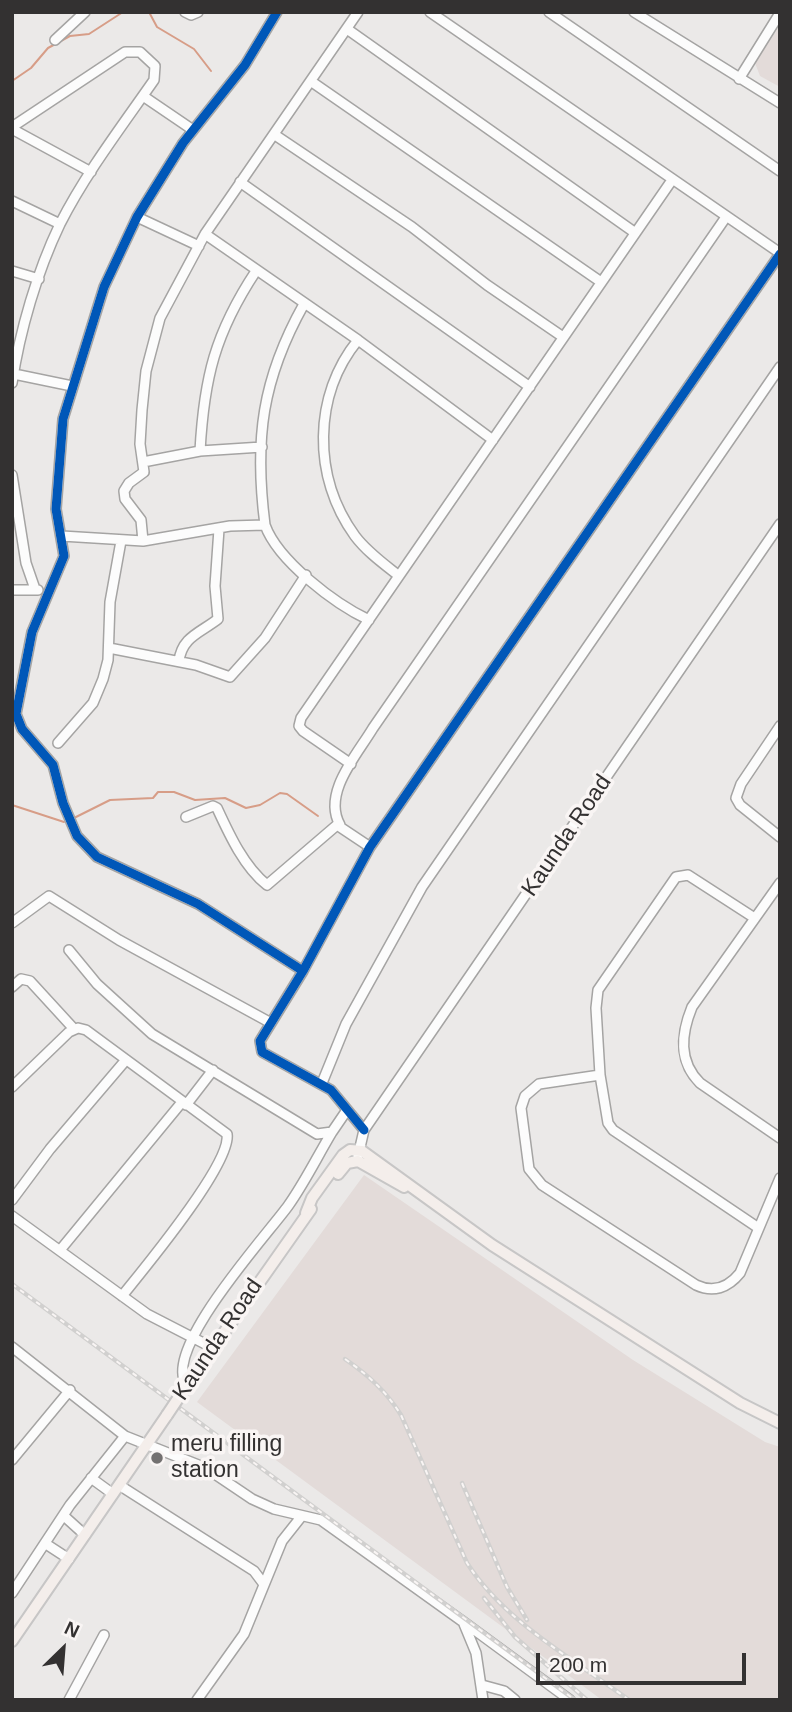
<!DOCTYPE html>
<style>
body{margin:0}
#map{position:relative;width:792px;height:1712px;overflow:hidden;background:#ebe9e8;font-family:Helvetica,sans-serif}
canvas{display:block}
.frame{position:absolute;inset:0;border:14px solid #333131;pointer-events:none}
.north{position:absolute;left:28px;top:1614px;width:70px;height:70px;-webkit-text-stroke:5px #f9f5f4;paint-order:stroke;rotate:25deg;font-size:19px;font-weight:700;line-height:28px;text-align:center;color:#333131}
.north::after{content:'';display:block;margin:auto;width:24px;height:32px;background:#333131;clip-path:polygon(50% 0,100% 100%,50% 72%,0 100%)}
.scale{position:absolute;left:536px;top:1653px;width:210px;height:32px;box-sizing:border-box;border:4px solid #333131;border-top:0;padding-left:9px;font-size:21px;line-height:24px;white-space:nowrap;color:#333131;-webkit-text-stroke:5px #f9f5f4;paint-order:stroke}
</style>
<div id="map">
<canvas width="792" height="1712"></canvas>
<div class="frame"></div>
<div class="north">N</div>
<div class="scale">200 m</div>
</div>
<script>
const ctx = document.querySelector('canvas').getContext('2d');
ctx.lineJoin = 'round';
function fillPath(path, color) { ctx.fillStyle = color; ctx.fill(path, 'evenodd'); }
function stroke(path, color, width, dash) { ctx.strokeStyle = color; ctx.lineWidth = width; ctx.lineCap = dash ? 'butt' : 'round'; ctx.setLineDash(dash || []); ctx.stroke(path); }
function drawText(font, color, halo, rows, align = 'center') {
  ctx.font = font + ' Helvetica,sans-serif'; ctx.lineWidth = 7; ctx.setLineDash([]); ctx.textBaseline = 'middle'; ctx.strokeStyle = halo; ctx.fillStyle = color; for (const [text, x, y, turn = 0] of rows) {
    ctx.save(); ctx.translate(x, y); ctx.rotate((+turn || 0) * Math.PI / 180); ctx.textAlign = isNaN(turn) ? turn : align; if (halo) ctx.strokeText(text, 0, 0); ctx.fillText(text, 0, 0); ctx.restore();
  }
}
const built = new Path2D(`
 M780,25V87L760,76L755,63Z
 M364,1175L633,1360L765,1442L780,1447V1700H602L197,1402Z`);
const stream = new Path2D(`
 M149,12L157,27L194,49L211,71
 M12,81L31,68L48,48L70,36L89,34L123,12
 M12,805L64,822
 M74,818L110,800L153,798L158,792H174L195,800L225,798L246,808L260,805L280,793L287,794L318,816`);
const minor = new Path2D(`
 M185,12L191,15L198,12
 M277,12L245,65L183,143L137,217L104,287L63,419L56,509L64,556L32,632L16,714L22,729L53,765L63,803L77,836L97,857L198,904L303,971
 M430,12L780,253
 M549,12L780,171
 M634,12L780,103
 M347,29L634,232
 M55,40L85,12
 M739,79L780,13
 M312,82L601,282
 M143,96L193,130
 M12,127L125,52H140L155,66L154,80C122,126 86,173 60,224C37,272 20,330 12,383
 M12,129L91,172
 M275,135L412,227L487,285L563,337
 M240,182L530,387
 M12,201L60,224
 M137,217L199,246
 M205,234L358,340L493,440
 M12,271L39,279
 M304,304C262,379 254,439 265,525C278,561 335,604 369,620
 M358,340C313,395 312,477 355,536C367,552 384,564 399,576
 M14,374L72,386
 M200,451C204,378 215,333 256,271
 M143,462L200,451L262,447
 M12,475L26,563L35,589
 M62,536L143,541L230,526L265,525
 M143,541L141,520L125,499L124,491L129,483L144,472L140,444L142,410L146,371L160,318L205,234L358,12
 M12,590H38
 M109,648L196,665L230,677L265,638L306,575
 M179,661C182,637 200,633 218,619L215,586L219,529
 M780,726L741,784L736,798L740,805L780,837
 M58,743L93,703L103,679L108,660L110,602L121,541
 M351,764L303,731L299,726L301,718L672,180
 M186,817L213,806L217,808C229,834 244,867 267,885L337,825L370,847
 M340,825C322,793 357,755 373,728L726,217
 M780,883L692,1007C681,1034 678,1061 700,1083L780,1138
 M753,917L688,875L676,877L598,990L596,1008L600,1075L608,1123L613,1130L757,1227
 M12,923L49,896L119,940L271,1023
 M69,950L97,984L152,1034L317,1134L332,1132L347,1110
 M12,987L21,979L30,981L74,1029
 M600,1075L539,1084L525,1096L521,1108L529,1169L542,1185L696,1285C713,1293 728,1288 740,1273L780,1178
 M322,1083L346,1024L422,887L780,367
 M12,1087L69,1032L78,1028L86,1030L227,1134C232,1163 143,1270 122,1296
 M186,1105L213,1070
 M364,1130L331,1090L262,1052L260,1041L303,971L370,847L780,254
 M358,1156L364,1130L780,524
 M12,1200L50,1149L125,1061
 M12,1216L147,1314L213,1348
 M61,1249L182,1102
 M12,1347L125,1436L206,1468L252,1499L274,1509L321,1520L462,1621
 M187,1385C160,1352 267,1235 288,1206C305,1182 317,1157 332,1132
 M12,1460L70,1390
 M91,1478L113,1494
 M119,1485L254,1571L263,1583
 M64,1516L85,1535
 M46,1544L69,1559
 M12,1593L70,1505L125,1436
 M461,1620L570,1700
 M464,1624L476,1653L483,1700
 M482,1685L504,1691L515,1700
 M69,1700L104,1635
 M197,1700L244,1634L282,1541L301,1517`);
const major = new Path2D(`
 M338,1174L347,1163L358,1161L404,1187
 M306,1213L312,1198L343,1155L350,1150L362,1151L492,1245L740,1403L780,1423
 M183,1391L311,1209
 M12,1641L167,1415`);
const rail = new Path2D(`
 M12,1284L575,1700
 M345,1359C368,1375 386,1391 401,1415L467,1563C505,1622 573,1659 629,1700
 M462,1483L507,1587L527,1620
 M484,1598L515,1637L587,1700`);
const majorBridge = new Path2D(`
 M167,1415L183,1391`);
const cycleway = new Path2D(`
 M277,12L245,65L183,143L137,217L104,287L63,419L56,509L64,556L32,632L16,714L22,729L53,765L63,803L77,836L97,857L198,904L303,971
 M364,1130L331,1090L262,1052L260,1041L303,971L370,847L780,254`);
const markers = [
 [157,1458,7,"#737171"]
];
const streetNames = [
 ["Kaunda Road",567,836,-56],
 ["Kaunda Road",218,1340,-56]
];
const poiNames = [
 ["meru filling",171,1445],
 ["station",171,1471]
];
fillPath(built, '#e3dbd9');
stroke(stream, '#d79d87', 2);
stroke(minor, '#a5a4a3', 12);
stroke(major, '#c7c6c6', 14);
stroke(minor, '#fcfcfc', 9);
stroke(major, '#f4eeeb', 10);
stroke(rail, '#d1d0cf', 4.5);
stroke(rail, '#f9f5f4', 2, [5]);
stroke(majorBridge, '#c7c6c6', 14, []);
stroke(majorBridge, '#f4eeeb', 10);
stroke(cycleway, '#0057b8', 9);
for (const [x, y, r, color] of markers) { const dot = new Path2D(); dot.arc(x, y, r, 0, 2 * Math.PI); ctx.fillStyle = color; ctx.fill(dot); stroke(dot, '#f9f5f4', 2.5); }
drawText('23px', '#333131', '#f9f5f4', streetNames);
drawText('23px', '#333131', '#f9f5f4', poiNames, 'left');
</script>
